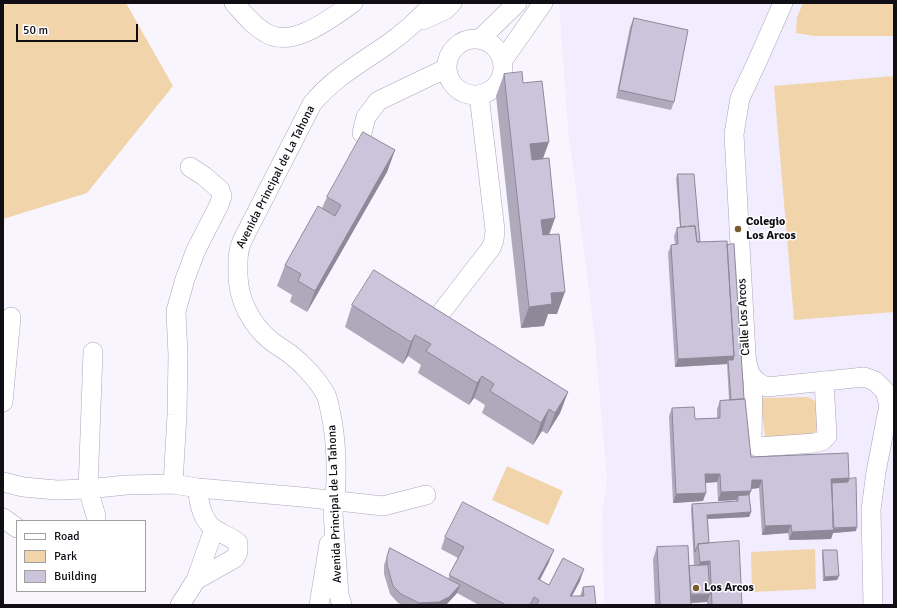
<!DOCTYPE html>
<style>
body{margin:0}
#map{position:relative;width:897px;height:608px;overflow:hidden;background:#f8f5fe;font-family:Signika,sans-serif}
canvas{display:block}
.frame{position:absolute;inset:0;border:4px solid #100d15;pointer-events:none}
.legend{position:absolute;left:16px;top:520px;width:130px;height:72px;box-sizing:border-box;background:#fff;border:1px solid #9f9ea1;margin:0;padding:5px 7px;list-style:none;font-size:12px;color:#100d15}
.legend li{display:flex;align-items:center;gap:8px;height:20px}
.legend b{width:20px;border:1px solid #9f9ea1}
.scale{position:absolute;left:16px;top:24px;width:122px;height:18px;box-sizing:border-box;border:2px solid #100d15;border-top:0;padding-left:5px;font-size:12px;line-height:14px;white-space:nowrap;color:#100d15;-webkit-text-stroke:3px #fff;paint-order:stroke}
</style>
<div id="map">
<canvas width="897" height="608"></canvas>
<div class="frame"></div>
<ul class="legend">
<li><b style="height:5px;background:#fff"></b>Road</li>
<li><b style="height:11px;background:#f1d4aa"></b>Park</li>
<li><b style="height:11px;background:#cbc4db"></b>Building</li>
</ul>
<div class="scale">50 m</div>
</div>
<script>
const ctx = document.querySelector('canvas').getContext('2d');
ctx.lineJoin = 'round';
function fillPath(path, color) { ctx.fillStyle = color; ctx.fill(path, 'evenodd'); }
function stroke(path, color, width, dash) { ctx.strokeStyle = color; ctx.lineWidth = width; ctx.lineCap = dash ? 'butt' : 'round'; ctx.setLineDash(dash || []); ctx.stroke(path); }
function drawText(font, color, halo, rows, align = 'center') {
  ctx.font = font + ' Signika,sans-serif'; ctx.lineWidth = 3; ctx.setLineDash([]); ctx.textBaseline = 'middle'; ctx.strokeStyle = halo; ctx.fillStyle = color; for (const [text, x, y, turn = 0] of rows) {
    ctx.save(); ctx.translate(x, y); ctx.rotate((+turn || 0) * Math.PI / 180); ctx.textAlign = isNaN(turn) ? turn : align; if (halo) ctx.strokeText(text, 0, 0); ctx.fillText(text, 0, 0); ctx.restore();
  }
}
const built = new Path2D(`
 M559,3H803L797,17L796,33L814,36H894V589L892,605H604L602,510L607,481L594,329L568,129Z`);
const green = new Path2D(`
 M13,3H126L173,86L87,193L3,219V5Z
 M803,3H894V36H814L796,33L797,17Z
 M894,76V312L794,320L774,86Z
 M807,397C823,402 819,414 819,428L810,437L768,440L765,436L760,398Z
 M507,466L563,491L548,525L492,500Z
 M815,549L816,589L752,592L751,552Z`);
const minor = new Path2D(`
 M234,3C244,14 253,26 266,33C293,49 331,18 353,3
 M783,3L757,62L740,98L734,134L746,355C748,372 750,380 767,387L864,377L875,381L885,391L889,405L876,472L871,510L873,605
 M423,20L445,10L452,3
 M447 67a28 28 0 1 1 56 0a28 28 0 1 1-56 0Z
 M480,39L517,3
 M503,60L543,3
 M362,133L366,117L378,101L447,68
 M443,310L491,248L494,240L495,230L479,95
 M93,352L88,489L96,516
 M753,377L752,439L754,444L758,447L815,443L822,441L827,436L824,381
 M3,402L11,317
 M3,482L23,487L57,490L88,489L126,485L173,484L198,488L302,497L383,506L426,495
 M173,484L177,415L178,356L176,311L185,279L196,250L219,205L222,196L220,190L204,176L190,167
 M3,518L17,528
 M196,580L214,529
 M180,605L196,580L235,558L238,552V543C231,537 224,535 216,530C203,523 198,502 198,488
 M319,605L329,544
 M342,605L339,595L333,513C338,482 337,440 330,410C329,405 328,399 326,395C318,380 303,364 290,354C283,349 276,345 270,340C251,324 239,301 238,276C238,263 237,253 242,241L312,104C333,78 361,63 388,44C405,32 420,18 434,3`);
const wall = new Path2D(`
 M634,18L674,102L671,110L616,98L630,27Z
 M504,74L523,83L543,158L555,218L549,235L557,314H548L544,326L521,328L496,96Z
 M395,150L387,172L307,312L290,302L292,295L277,286L285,265L322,208L327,197Z
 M678,174L700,242L744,399L751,457L849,478L856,531L833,533L831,539L789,540L788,533L762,535L759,488L751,489L749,495L751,512L749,517L708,519L709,543L742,605H707V602L691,603V605H655L653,559L657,547L689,566H694L691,509L692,504L736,502V500L718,501L717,482L706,483L703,501L673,503L669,416L672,408L695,419L717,418V409L720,401L729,400L727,364L675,367L668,253L671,245L675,244L674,236L677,228L680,227L676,178Z
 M352,305L568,392L560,413L547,434L542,431L533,445L482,413L485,405L474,398L469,405L418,373L421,365L408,356L403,364L345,327Z
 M445,537L549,562L540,580L549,585L580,581L572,596H580L583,587L596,605H479L457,593L446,605H403L398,603L390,594L384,574V565L390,548L448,579L458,558L441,549Z
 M823,550L839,576L837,580L823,581L822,554Z`);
const shadedWall = new Path2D(`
 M549,142L541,164L523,166L530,144Z
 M395,150L387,172L307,312L315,291Z
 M555,218L547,240L533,242L541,220Z
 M565,292L557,314H548L544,326L521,328L529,307L551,293Z
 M415,335L408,356L403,364L411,342Z
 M734,356L731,364L728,360L727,364L675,367L678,359Z
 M482,376L474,398L469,405L477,383Z
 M568,392L560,413L547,434L555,413Z
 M549,409L542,431L533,445L541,423Z
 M705,474H720L717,482L702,483Z
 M849,478L846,486L830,487L831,479Z
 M752,480H762L759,488L749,489Z
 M751,491L748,499L738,496L736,500L718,501L721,492Z
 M706,493L703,501L673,503L676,494Z
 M751,512L749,517L706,519L707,515Z
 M791,525L788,533L762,535L765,526Z
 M857,527L856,531L833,533L831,539L789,540L792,532Z
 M554,550L549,562L534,591L538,579Z
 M710,561L705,573L695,574L700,562Z
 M584,569L580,581L567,605L570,596Z
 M839,576L837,580L823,581L825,577Z
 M460,585L457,593L446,605H419V603Z
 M710,594L707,602L686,603L689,595Z`);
const building = new Path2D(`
 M634,18L688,30L674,102L619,90Z
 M522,72L523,83L542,81L549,142L530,144L532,160L549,158L555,218L541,220L543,235L559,234L565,292L551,293L552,304L529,307L504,74Z
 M363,132L395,150L315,291L298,281L301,274L285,265L318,206L335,216L341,205L327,197Z
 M678,174H694L700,242H697L695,226L681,227Z
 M695,226L697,242L727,241L734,356L678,359L671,245L678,244L677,228Z
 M734,244L744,399L731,400L728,360H733L734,356L727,245Z
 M374,270L568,392L555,413L549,409L541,423L490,391L494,384L482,376L477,383L426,351L431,344L415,335L411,342L352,305Z
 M745,399L751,457L848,453L849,478L831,479L834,530L792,532L791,525L765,526L762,480H752L751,491L721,492L720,474H705L706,493L676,494L672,408L694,407L695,419L720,418V401Z
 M856,478L857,527L833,528L832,483L848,482L849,479Z
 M749,495L751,512L707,515L709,543L698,544L695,552L692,504L738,501V496Z
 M463,502L554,550L538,579L549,585L563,558L584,569L570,596H584L583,587L594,586L596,605H537L539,600L534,597L530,605H506L449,575L464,547L445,537Z
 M739,541L742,605H712L710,561L700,562L698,544Z
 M688,546L691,605H660L657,547Z
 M390,548L460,585L449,597L439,602L419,603L401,594L393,586L387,565V557Z
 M823,550H837L839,576L825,577Z
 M708,565L710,594H691L689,566Z`);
const markers = [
 [738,229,4,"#795c2f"],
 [696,588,4,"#795c2f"]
];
const streetNames = [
 ["Avenida Principal de La Tahona",276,177,-63],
 ["Calle Los Arcos",744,317,-93],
 ["Avenida Principal de La Tahona",335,504,-92]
];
const poiNames = [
 ["Colegio",746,222],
 ["Los Arcos",746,236],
 ["Los Arcos",704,588]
];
fillPath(built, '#f2ecff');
fillPath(green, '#f1d4aa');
stroke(minor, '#aca5bc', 20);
stroke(minor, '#fff', 19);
fillPath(wall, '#afa9bc');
fillPath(shadedWall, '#8e8999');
fillPath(building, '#cbc4db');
stroke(building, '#8e8999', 1);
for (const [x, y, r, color] of markers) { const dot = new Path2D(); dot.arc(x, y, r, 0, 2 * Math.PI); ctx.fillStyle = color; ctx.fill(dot); stroke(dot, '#fff', 1.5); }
drawText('12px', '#100d15', '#fff', streetNames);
drawText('bold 12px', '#100d15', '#fff', poiNames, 'left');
</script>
